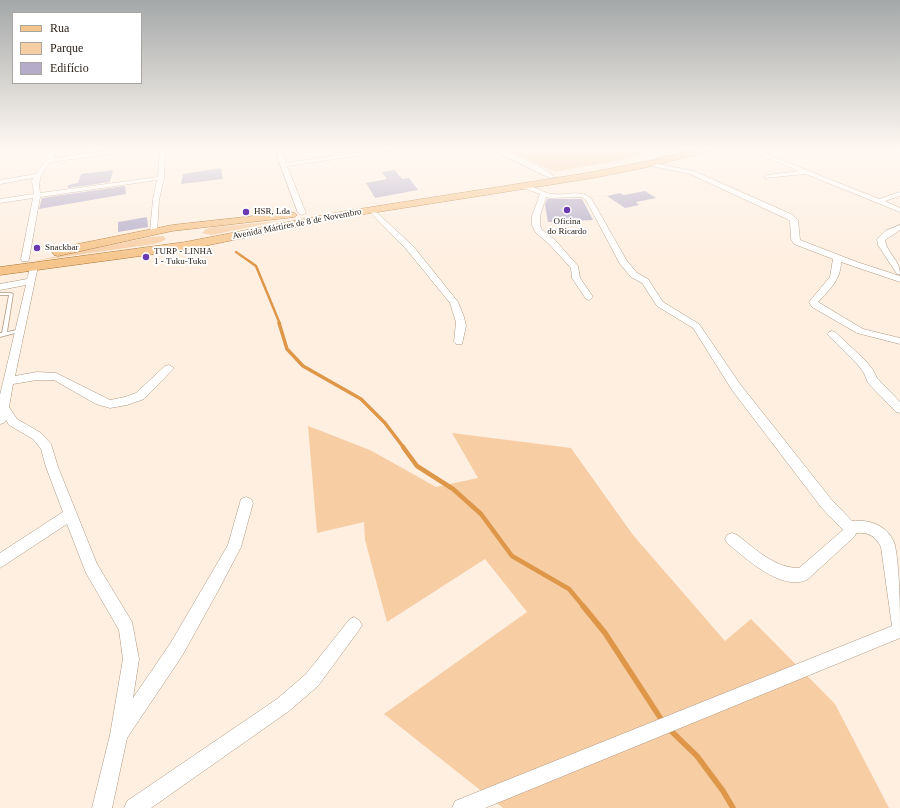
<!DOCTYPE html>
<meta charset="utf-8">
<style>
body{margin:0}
#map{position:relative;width:900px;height:808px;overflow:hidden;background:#feefe1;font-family:Georgia,serif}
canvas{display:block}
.legend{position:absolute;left:12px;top:12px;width:130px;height:72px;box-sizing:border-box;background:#fff;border:1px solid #a8a5a1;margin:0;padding:5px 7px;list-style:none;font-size:12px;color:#261d14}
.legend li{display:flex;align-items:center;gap:8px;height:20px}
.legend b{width:20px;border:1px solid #a8a5a1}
</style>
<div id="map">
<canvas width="900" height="808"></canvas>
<ul class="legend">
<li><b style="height:5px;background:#f6c58b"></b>Rua</li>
<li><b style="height:11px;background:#f7cda4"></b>Parque</li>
<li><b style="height:11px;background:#b4acc9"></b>Edifício</li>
</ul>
</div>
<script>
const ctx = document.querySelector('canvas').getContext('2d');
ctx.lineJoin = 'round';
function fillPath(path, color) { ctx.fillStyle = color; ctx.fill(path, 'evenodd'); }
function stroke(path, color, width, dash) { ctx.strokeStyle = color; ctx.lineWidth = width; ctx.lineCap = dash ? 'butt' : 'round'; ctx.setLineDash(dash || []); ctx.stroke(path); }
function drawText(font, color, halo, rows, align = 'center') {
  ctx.font = font + ' Georgia,serif'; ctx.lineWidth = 3.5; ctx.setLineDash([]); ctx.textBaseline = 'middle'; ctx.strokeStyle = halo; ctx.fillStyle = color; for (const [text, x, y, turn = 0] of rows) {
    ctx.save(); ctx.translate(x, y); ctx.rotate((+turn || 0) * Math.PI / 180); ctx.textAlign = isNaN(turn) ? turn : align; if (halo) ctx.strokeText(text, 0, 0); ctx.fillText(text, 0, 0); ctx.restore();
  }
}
const green = new Path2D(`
 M502,148H671L621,160L555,172Z
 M279,221L212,235L202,233L206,229L214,227Z
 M163,236L166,239L161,242L154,244L34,261L150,237Z
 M308,426L370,450L436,487L478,478L452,433L571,448L633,535L725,641L751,619L835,704L889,808H503L384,714L527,612L485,559L387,622L365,540L364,522L317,533Z`);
const streamFar3 = new Path2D(`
 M236,252L256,266L280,324`);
const streamFar2 = new Path2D(`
 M279,323L287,349L303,366L361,399L385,423L404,448`);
const streamFar1 = new Path2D(`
 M403,447L417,466L453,489L481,514L512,556L569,589L584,607`);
const stream = new Path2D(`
 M583,606L605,633L663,722
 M668,728L697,756L723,791L733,808`);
const building = new Path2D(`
 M221,168L223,179L181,184L183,174Z
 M113,170L110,182L68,188V185L78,183L81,174Z
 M395,170L402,179L409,178L418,190L375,198L366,183L387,179L382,172Z
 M125,186L126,194L39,209L42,198Z
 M645,191L656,198L636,202L639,205L625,208L607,196L620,193L624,195Z
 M547,199H582L593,220L548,222L545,205Z
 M147,217L148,227L118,232V222Z`);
const lane = new Path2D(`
 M684,148H687V149L685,150Z
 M0,293H11L13,294L7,332L21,329L23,330V331L0,337V333H2L9,295H0Z`);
const street = new Path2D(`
 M0,148H16L13,150L0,151Z
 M51,148H57L53,158L127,148H142L139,150L51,162C41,174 38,177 40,193L158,177L160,148H166L164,178L159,200L157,233H154L150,231L153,200L157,180L40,197L29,259L28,261H22L21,259L33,198L0,203V199L34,194L32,181L33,178L0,184V180L36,174L46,160Z
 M274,148H280L286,163L386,148H400L397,150L287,166L306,213L302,215L298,213Z
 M488,148C502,147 545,168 555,177L550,178Z
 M744,148H752L879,199L900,192V196L885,201L900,208V212L806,174L765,178L764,177L767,175L799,171Z
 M648,162L694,171L793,215L798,220L800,240L857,262L900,276V282L841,262C841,280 829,290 818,302L863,329L900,338V344L857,333L812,307L809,302L830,277L833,259L794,244L791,239L790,221L787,219L690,174L646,165L645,164Z
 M521,185C531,183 541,192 551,194C565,196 579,189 591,198L627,261L637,273L648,279L663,302L699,324L740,384L831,499L852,521C870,519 889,526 895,545C900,572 900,609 900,638L485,808H452L455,801L892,626L881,547C875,536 869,532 856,533L855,536L807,580C780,591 747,559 727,543L725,539L727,535L732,533L737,535C756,549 774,568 799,568L843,530L821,507L732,390L693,328L657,306L642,283L631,277L620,264L586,200L582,197L550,198L546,197L540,216V225L542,230L555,240L578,266L580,278L593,297L589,300L586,299L572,278L571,268L549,244L536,233L532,225V216L540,194L521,187Z
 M371,208L373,209L413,246L458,302L464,317L466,326L462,344H456L454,342L456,322L450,303L407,250L369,211V209Z
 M900,225V230L885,240C887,254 900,259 900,274H897L878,245L877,239L885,231Z
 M31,264H37L38,266L15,376L37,372L56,373L110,400L125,397L136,393L165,366L169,365L174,368L144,399L127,405L110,408L96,404L54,380H37L13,384L9,407L17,419L41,433L51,444L58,467L97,564L132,622L139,659L133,698L170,644L228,545L241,499L246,497L251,499L253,503L241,547L219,589L182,656L127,738L112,808H92L110,735L123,659L119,630L86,573L67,524L0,568V553L63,512L46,467L41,449L33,439L9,425L6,420L4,423L0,424V395L26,285L0,290V284L27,279Z
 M832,331L835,332L866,361L873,370L877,378L900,402V413L896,412L868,383L864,373L858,365L827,334L829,332Z
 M354,617L359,620L362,625L359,630L318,686L289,711L151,808H124L127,801L277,699L306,674L349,620Z`);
const primary = new Path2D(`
 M701,148H715L714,150L648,167L593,178L340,218L185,250L0,275V267L185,242L340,212L593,172L648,161Z
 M291,212L295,213L297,215L295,217L172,231L58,256L54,255L52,252L54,249L58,248L172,225Z`);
const markers = [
 [567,210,4,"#6b39b1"],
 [246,212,4,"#6b39b1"],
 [37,248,4,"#6b39b1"],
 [146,257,4,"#6b39b1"]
];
const farPoinames = [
 ["HSR, Lda",254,212],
 ["Oficina",567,222,"center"],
 ["do Ricardo",567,232,"center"],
 ["Snackbar",45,248],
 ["TURP - LINHA",154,252],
 ["1 - Tuku-Tuku",154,262]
];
const farStreetnames = [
 ["Avenida Mártires de 8 de Novembro",297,224,-11]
];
fillPath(green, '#f7cda4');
stroke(streamFar3, '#de9748', 2.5);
stroke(streamFar2, '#de9748', 3.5);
stroke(streamFar1, '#de9748', 4.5);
stroke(stream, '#de9748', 5.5);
fillPath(building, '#b4acc9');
stroke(lane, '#af9882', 1.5);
stroke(street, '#af9882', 1);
stroke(primary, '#a9712f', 1);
fillPath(lane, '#fff');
fillPath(street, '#fff');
fillPath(primary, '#f6c58b');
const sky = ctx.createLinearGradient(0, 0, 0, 261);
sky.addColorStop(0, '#a4a8a8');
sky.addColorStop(0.57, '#fff8f2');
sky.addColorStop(1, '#fff8f200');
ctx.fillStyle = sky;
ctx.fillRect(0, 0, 900, 261);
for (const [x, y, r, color] of markers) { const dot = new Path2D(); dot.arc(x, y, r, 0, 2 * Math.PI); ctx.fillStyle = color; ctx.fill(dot); stroke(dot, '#fff', 1.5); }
drawText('9px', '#261d14', '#fff', farPoinames, 'left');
drawText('9px', '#261d14', '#fff', farStreetnames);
</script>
